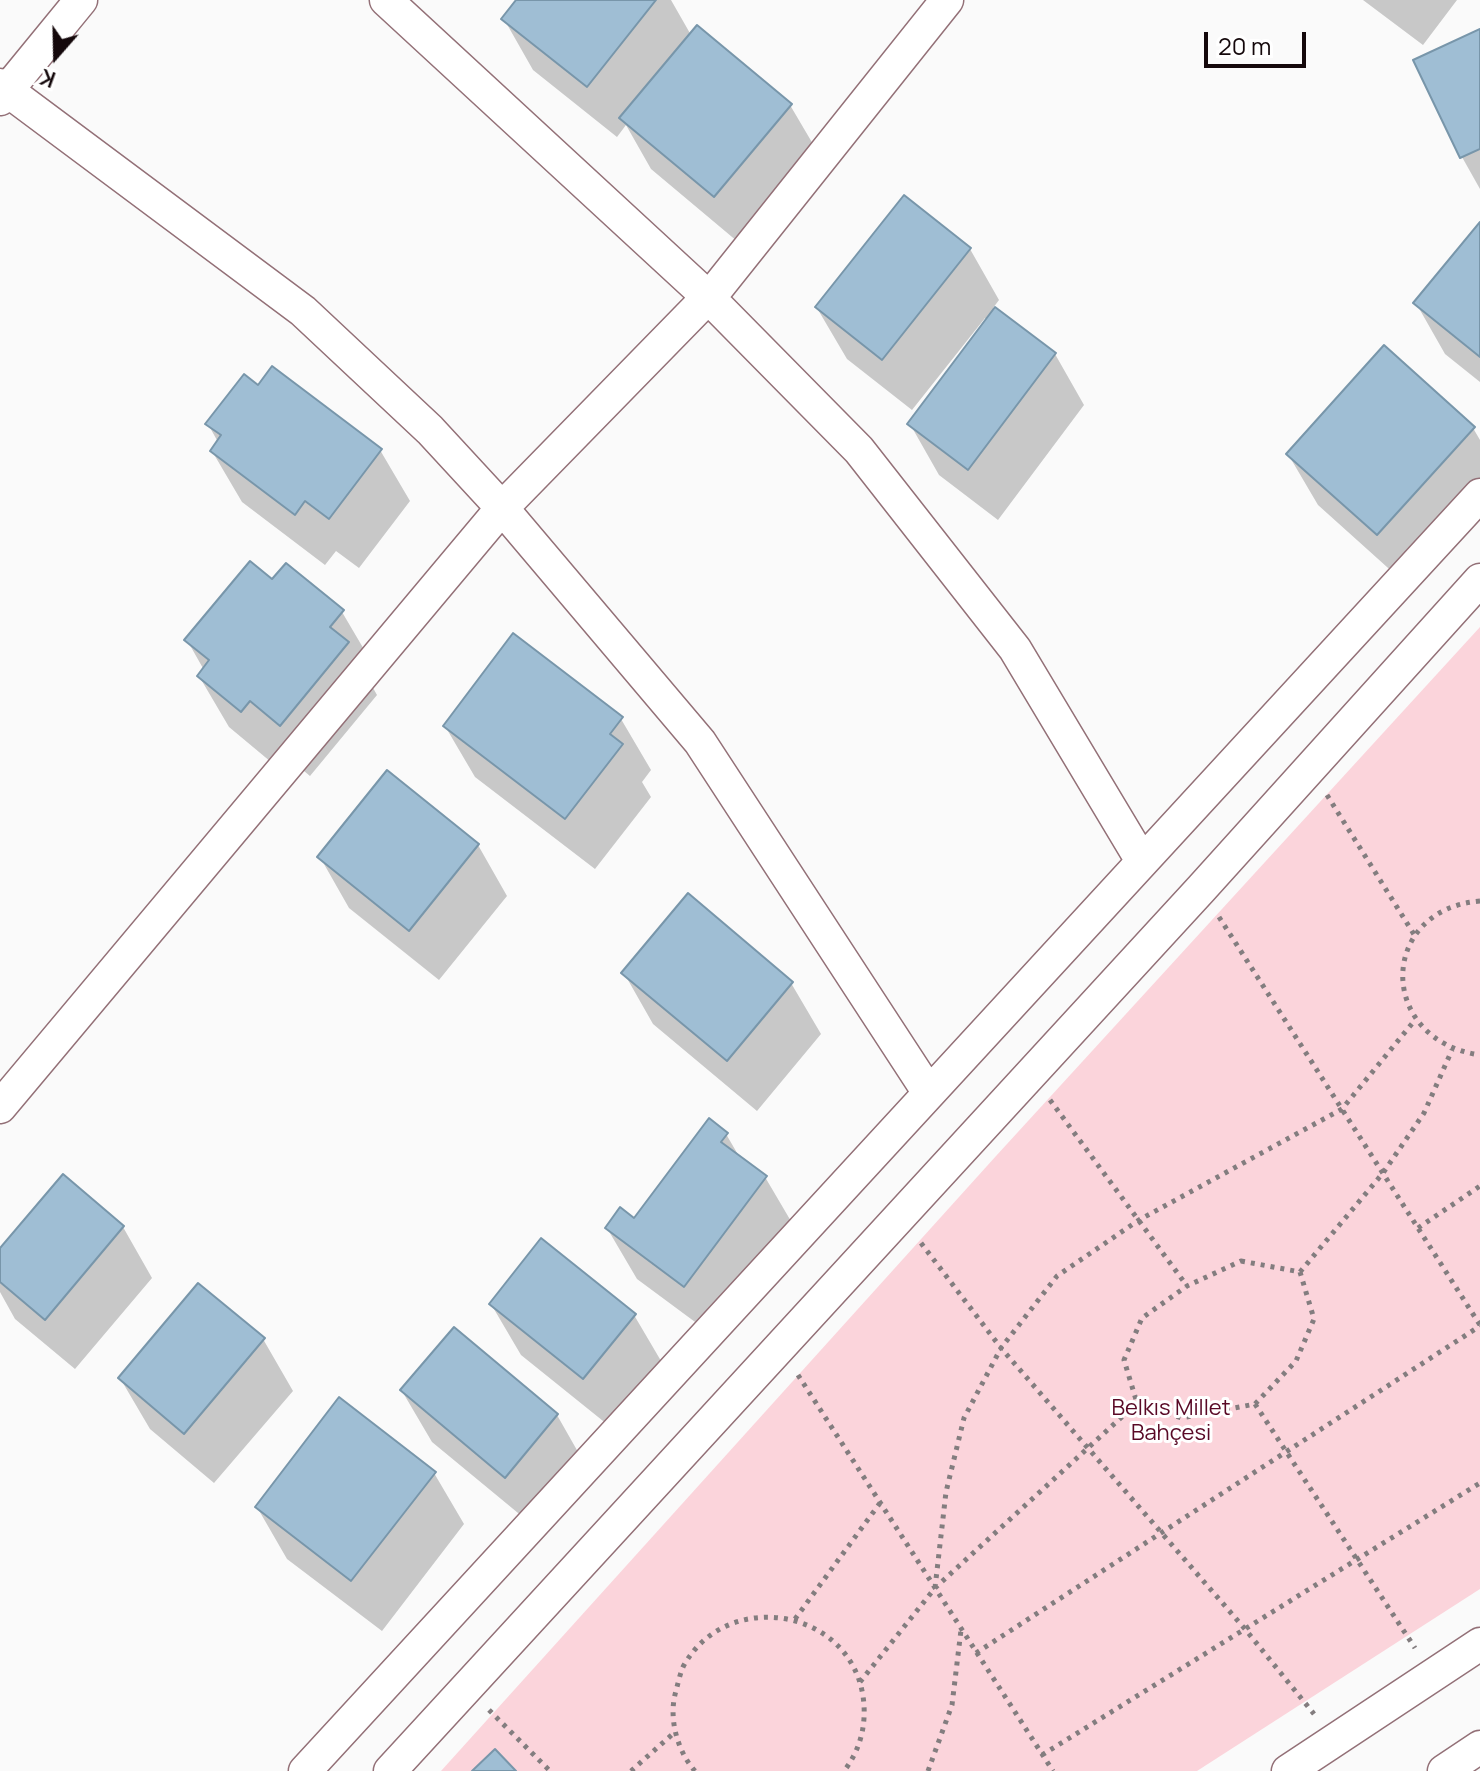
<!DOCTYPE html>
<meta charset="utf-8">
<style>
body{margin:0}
#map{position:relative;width:1480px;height:1771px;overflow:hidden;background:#fafafa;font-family:Manrope,sans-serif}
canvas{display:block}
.north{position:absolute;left:16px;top:16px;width:80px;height:80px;-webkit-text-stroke:6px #fff;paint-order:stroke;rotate:200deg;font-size:22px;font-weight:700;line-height:32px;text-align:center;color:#14080b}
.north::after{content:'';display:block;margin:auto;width:28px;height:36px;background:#14080b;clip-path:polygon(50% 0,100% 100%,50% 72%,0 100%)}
.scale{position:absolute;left:1204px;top:32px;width:102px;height:36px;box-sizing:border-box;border:4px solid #14080b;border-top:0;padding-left:10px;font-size:24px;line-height:28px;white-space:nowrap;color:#14080b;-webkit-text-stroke:6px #fff;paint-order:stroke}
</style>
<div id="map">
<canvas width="1480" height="1771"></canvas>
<div class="north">K</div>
<div class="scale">20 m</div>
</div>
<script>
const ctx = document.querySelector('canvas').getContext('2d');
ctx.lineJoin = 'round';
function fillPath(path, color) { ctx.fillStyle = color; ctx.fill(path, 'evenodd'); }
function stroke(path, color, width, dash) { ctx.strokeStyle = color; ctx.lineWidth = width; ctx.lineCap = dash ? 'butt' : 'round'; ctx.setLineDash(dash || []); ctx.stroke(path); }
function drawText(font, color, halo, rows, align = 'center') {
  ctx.font = font + ' Manrope,sans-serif'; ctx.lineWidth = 6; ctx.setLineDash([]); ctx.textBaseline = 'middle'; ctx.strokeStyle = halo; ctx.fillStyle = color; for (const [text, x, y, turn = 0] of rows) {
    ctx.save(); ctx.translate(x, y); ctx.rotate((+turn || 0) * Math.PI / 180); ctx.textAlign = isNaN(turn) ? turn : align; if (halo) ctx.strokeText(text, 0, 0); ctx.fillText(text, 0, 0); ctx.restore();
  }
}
const green = new Path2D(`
 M1480,627V1589L1197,1771H441L996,1156Z`);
const shadow = new Path2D(`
 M519,0H671L691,35L790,105L820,156L744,247L651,169L626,125L617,137L533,70L504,19Z
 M1363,0H1457L1423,45Z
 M1480,31V189L1462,157L1416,61Z
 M1480,225V382L1445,354L1416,303Z
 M970,249L999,300L993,308L1055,354L1084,405L998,520L939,475L910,424L988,320L985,318L912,410L847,359L817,308Z
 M259,388L380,450L410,501L359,568L336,551L325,565L242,502L212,451L218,442L208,424Z
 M1473,428L1480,440V504L1407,585L1318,505L1288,454Z
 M273,582L342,612L372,663L364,672L377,695L310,776L280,751L271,762L229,727L199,676L204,670L187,640Z
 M621,719L651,770L642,782L651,797L595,869L475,777L445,726Z
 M478,845L507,896L439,980L349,908L320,857Z
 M624,973L791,983L821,1034L757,1111L653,1024Z
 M726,1134L740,1158L765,1177L795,1228L714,1336L637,1279L607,1228L634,1221Z
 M123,1227L152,1278L75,1369L15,1319L0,1292V1251Z
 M491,1304L634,1315L664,1366L613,1429L521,1355Z
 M263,1339L293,1391L214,1483L150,1429L120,1378Z
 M402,1391L557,1415L586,1466L535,1527L432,1442Z
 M434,1473L464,1524L382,1631L287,1559L257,1507Z`);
const building = new Path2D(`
 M516,0H656L587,87L501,19Z
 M697,25L792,104L714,197L619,118Z
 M1480,29V149L1460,158L1413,60Z
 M904,195L971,248L882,360L815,307Z
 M1480,222V357L1413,303Z
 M995,307L1056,353L968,470L907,424Z
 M1384,345L1475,427L1377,535L1286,454Z
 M272,366L382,449L329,519L305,501L295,515L210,451L221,435L205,424L244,374L258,385Z
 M250,561L272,579L286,563L344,610L330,627L349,642L280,726L250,701L241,712L197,676L209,660L184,640Z
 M513,633L623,717L610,734L623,744L565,819L443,726Z
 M387,770L479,844L409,931L317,857Z
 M688,893L793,982L727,1061L621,973Z
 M709,1118L728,1133L721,1142L767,1176L684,1287L605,1228L620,1207L634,1218Z
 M63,1174L124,1226L45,1320L0,1282V1248Z
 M541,1238L636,1314L583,1379L489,1304Z
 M198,1283L265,1338L184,1434L118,1378Z
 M454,1327L558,1414L505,1478L400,1390Z
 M339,1397L436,1472L351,1581L255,1507Z
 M495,1749L516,1771H472Z`);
const path = new Path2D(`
 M1327,795L1415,936
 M1480,901C1378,909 1376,1040 1480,1055
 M1219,917L1480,1325
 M1050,1100L1187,1286
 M1418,1228L1480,1186
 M921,1243L1001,1348L1245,1629L1314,1714
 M1241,1261L1300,1272L1314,1319L1296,1361L1255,1404L1182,1418L1137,1403L1124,1360L1142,1318L1187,1286Z
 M1300,1272L1383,1173L1424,1113L1452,1050
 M798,1375L1053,1771
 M1255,1404L1415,1648
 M935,1588L946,1492L964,1418L1001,1348L1057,1276L1139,1220L1342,1109L1415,1020
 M795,1619L880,1503
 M976,1653L1480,1326
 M860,1682L935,1588L1137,1403
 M489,1710L550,1771
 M1042,1755L1480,1483
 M631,1771L675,1732
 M695,1771C677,1751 668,1717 676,1691C678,1683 680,1674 683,1667C725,1588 849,1607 863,1696C867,1723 861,1749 844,1771
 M928,1771L952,1705L961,1630`);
const minor = new Path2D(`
 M386,0L708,297L859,450L1015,649L1142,861
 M0,85L303,311L430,430L502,508L700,742L929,1093
 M0,99L81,0
 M0,1107L502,508L718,287L947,0
 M305,1771L1480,495
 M390,1771L1201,889L1480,580
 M1288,1771L1480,1644
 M1444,1771L1480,1747`);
const parkNames = [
 ["Belkıs Millet",1171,1409],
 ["Bahçesi",1171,1434]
];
fillPath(green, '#fbd4db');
fillPath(shadow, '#0003');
fillPath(building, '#9fbed4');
stroke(building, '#7896aa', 2);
stroke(minor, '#937077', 35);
stroke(path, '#837d7f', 5, [4, 6]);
stroke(minor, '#fff', 32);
drawText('22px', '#590926', '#fff', parkNames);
</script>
